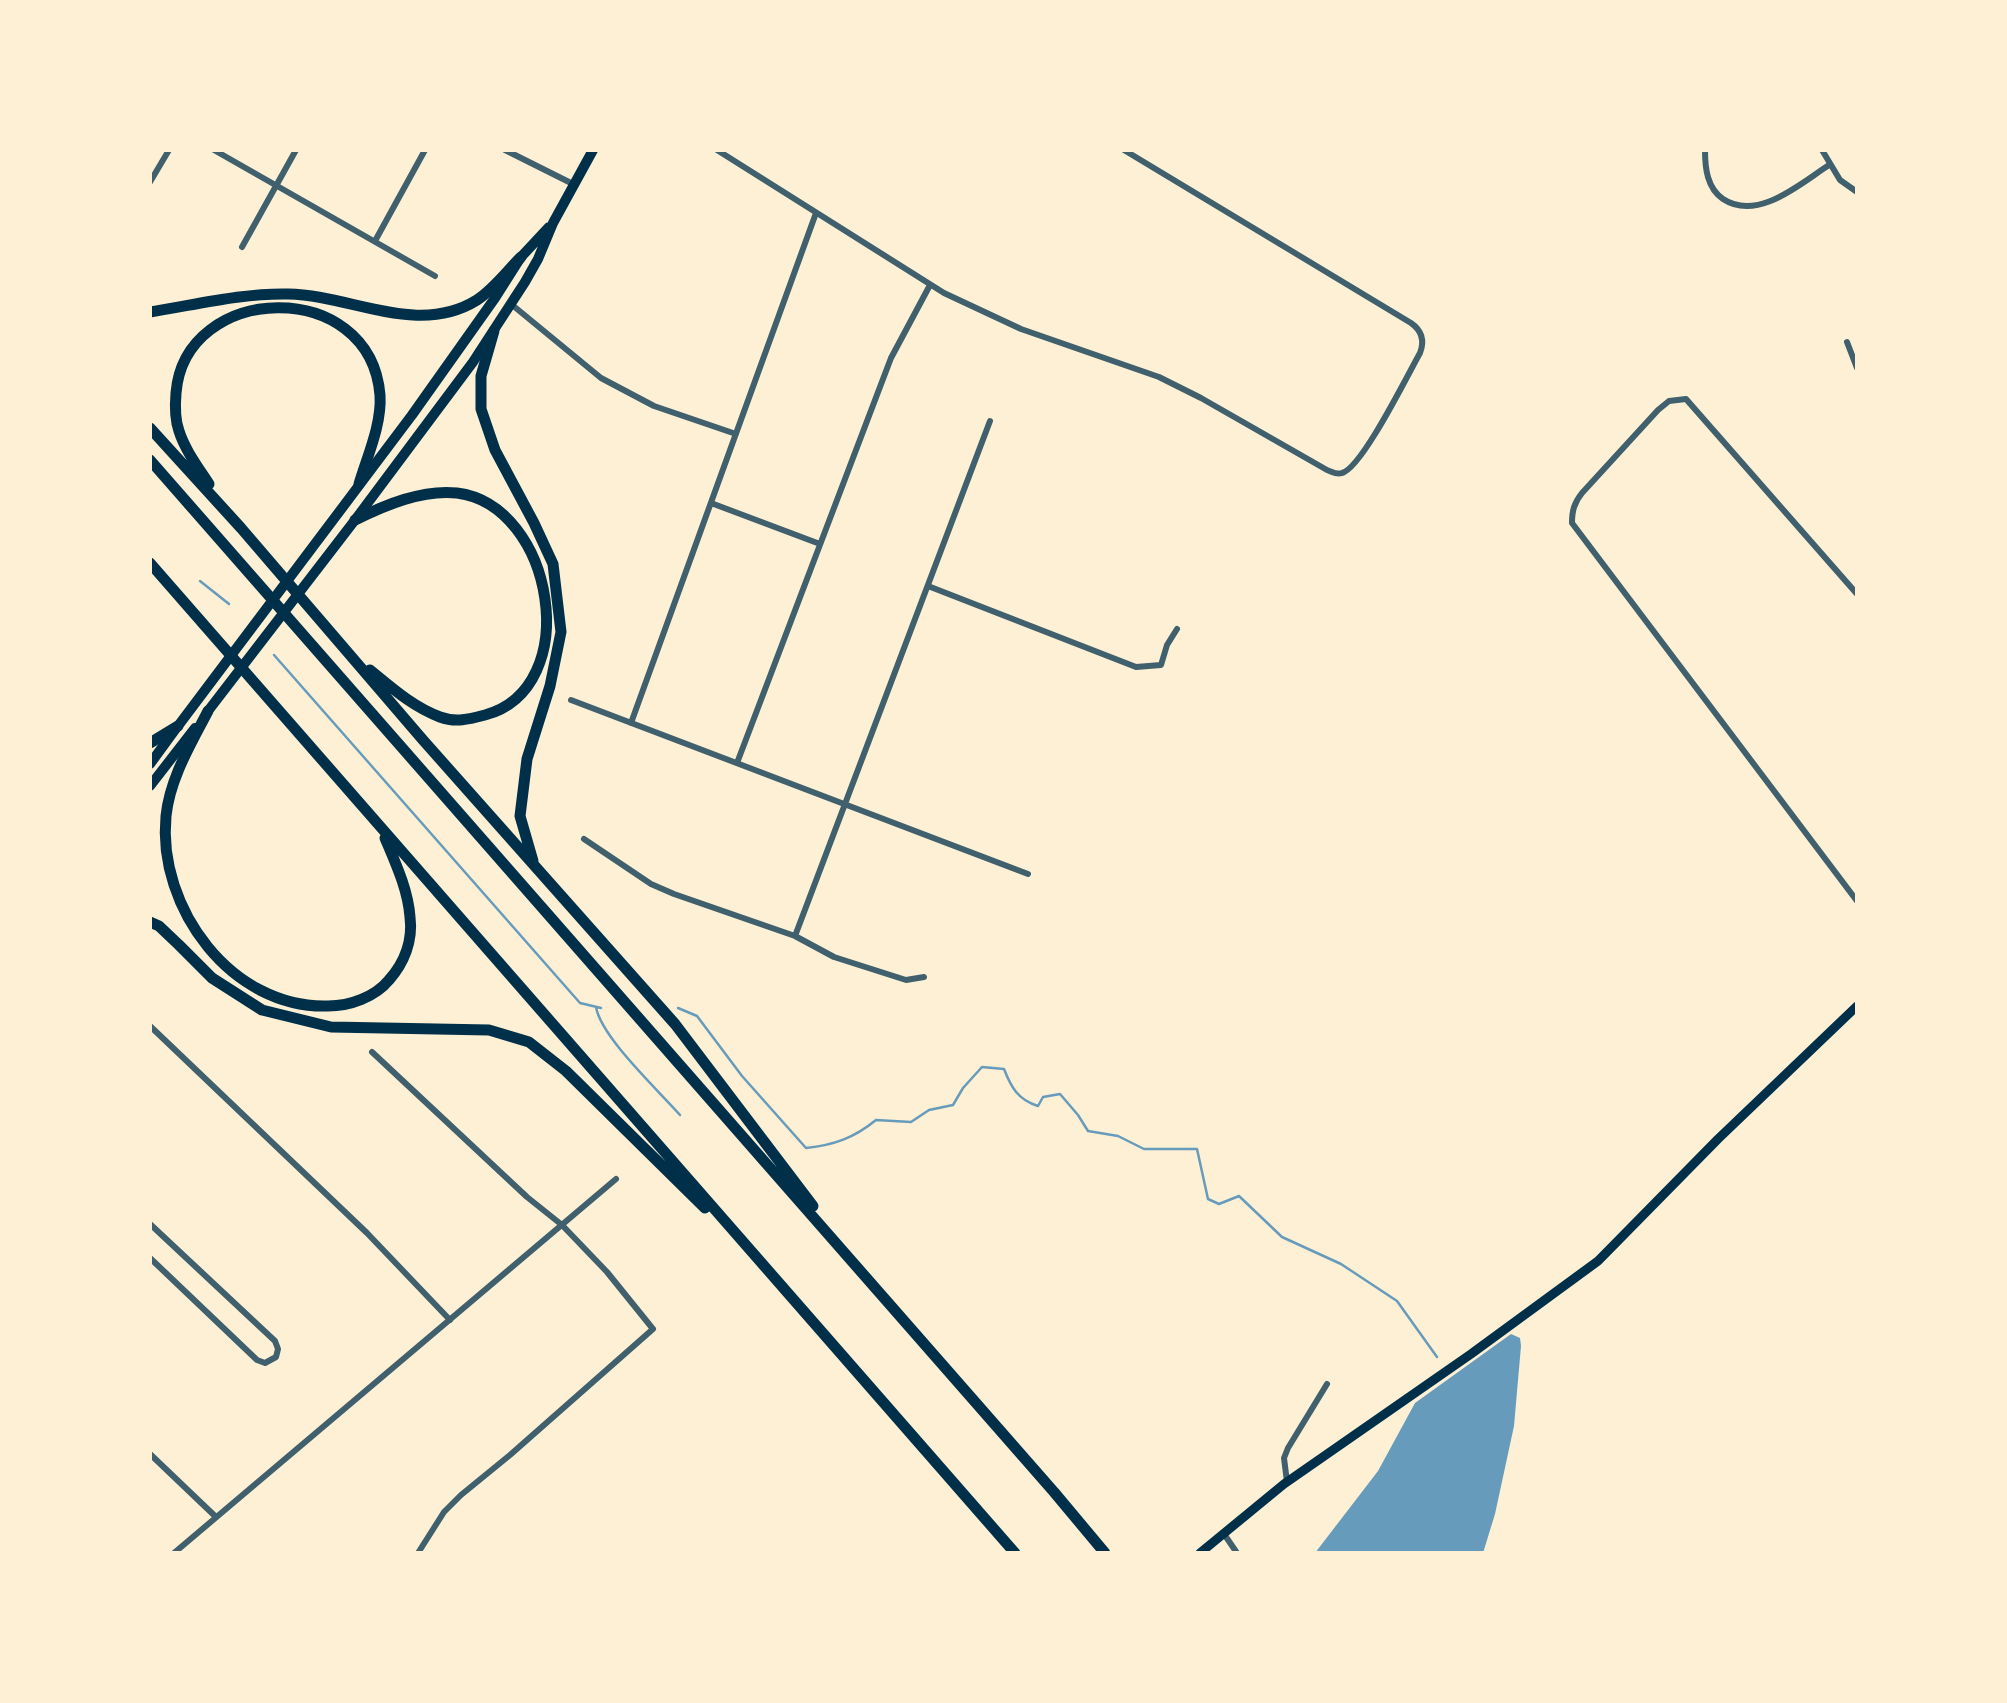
<!DOCTYPE html>
<style>
body{margin:0}
#map{position:relative;width:2007px;height:1703px;overflow:hidden;background:#fdf0d5;font-family:"Fira Sans",sans-serif}
canvas{display:block}
.frame{position:absolute;inset:0;border:152px solid #fdf0d5;pointer-events:none}
</style>
<div id="map">
<canvas width="2007" height="1703"></canvas>
<div class="frame"></div>
</div>
<script>
const ctx = document.querySelector('canvas').getContext('2d');
ctx.lineJoin = 'round';
function fillPath(path, color) { ctx.fillStyle = color; ctx.fill(path, 'evenodd'); }
function stroke(path, color, width, dash) { ctx.strokeStyle = color; ctx.lineWidth = width; ctx.lineCap = dash ? 'butt' : 'round'; ctx.setLineDash(dash || []); ctx.stroke(path); }
const water = new Path2D(`
 M1511,1334L1520,1338L1521,1346L1514,1426L1495,1514L1483,1553H1315L1378,1471L1415,1403Z`);
const stream = new Path2D(`
 M200,581L229,604
 M274,655L580,1003L601,1008
 M596,1007C601,1037 658,1090 680,1115
 M678,1008L697,1016L742,1076L806,1148C834,1145 854,1138 876,1120L911,1122L929,1110L953,1105L963,1088L982,1067L1004,1069C1011,1087 1018,1100 1038,1106L1043,1097L1060,1094L1078,1115L1088,1131L1118,1136L1144,1149H1197L1208,1199L1219,1204L1239,1196L1282,1237L1341,1264L1397,1301L1437,1357`);
const minor = new Path2D(`
 M214,150L435,276
 M505,150L575,185
 M717,150L944,293L1021,329L1159,377L1201,398L1327,470C1333,472 1336,475 1342,473C1362,468 1408,374 1420,353C1425,340 1421,330 1411,323L1124,150
 M1705,150C1705,168 1707,188 1723,199C1758,222 1801,183 1829,165
 M1822,150L1840,180L1857,192
 M150,182L169,150
 M375,241L425,150
 M242,247L296,150
 M511,304L601,378L654,406L736,434
 M1847,342L1857,368
 M711,503L820,544
 M928,586L1136,667L1161,665L1167,645L1177,629
 M1857,594L1686,399L1669,401L1658,410L1582,493C1574,503 1572,511 1572,523L1857,901
 M571,700L1028,874
 M631,723L816,213
 M737,763L891,358L930,285
 M584,839L651,884L674,894L795,936L834,957L906,980L924,977
 M795,936L990,421
 M150,1026L367,1233L450,1320
 M372,1052L527,1197L562,1225L607,1272L653,1329L510,1455L461,1495L444,1512L418,1553
 M150,1224L275,1341L278,1349L276,1357L265,1363L257,1360L150,1258
 M150,1454L216,1517
 M1287,1482L1284,1458L1288,1448L1327,1384
 M1224,1534L1237,1553
 M174,1553L616,1179`);
const secondary = new Path2D(`
 M1200,1553L1284,1484L1471,1354L1598,1261L1718,1139L1857,1006`);
const primary = new Path2D(`
 M150,764L177,727
 M150,786L195,728`);
const trunk = new Path2D(`
 M208,711L355,520L473,362L525,282L538,259L553,223L593,150
 M178,726L412,415L495,298L521,257L549,227`);
const motorway = new Path2D(`
 M150,312C195,305 242,293 288,294C351,295 418,337 477,300C494,289 507,271 521,257
 M494,331L481,376V409L495,450L534,523L553,564L561,632L550,686L527,759L520,816L533,861
 M150,428L241,528L423,740L675,1024L813,1206
 M150,460L1054,1492L1105,1553
 M209,484C198,467 185,450 179,431C175,420 175,405 176,393C185,282 370,276 380,395C382,424 367,457 359,484
 M355,520C385,505 423,489 457,493C554,505 585,688 485,715C470,719 456,723 440,717C413,707 392,688 370,670
 M150,563L1015,1553
 M208,711C191,744 170,778 166,816C157,908 232,1009 328,1006C350,1006 375,997 389,980C404,963 413,941 410,917C408,890 396,864 385,838
 M150,743L178,726
 M150,922L159,926L179,945L212,978L262,1010L331,1027L489,1030L529,1042L566,1071L705,1208`);
fillPath(water, '#669bbc');
stroke(stream, '#669bbc', 2.5);
stroke(minor, '#3f606c', 6);
stroke(secondary, '#003049', 9);
stroke(primary, '#003049', 10);
stroke(trunk, '#003049', 10);
stroke(motorway, '#003049', 11);
</script>
